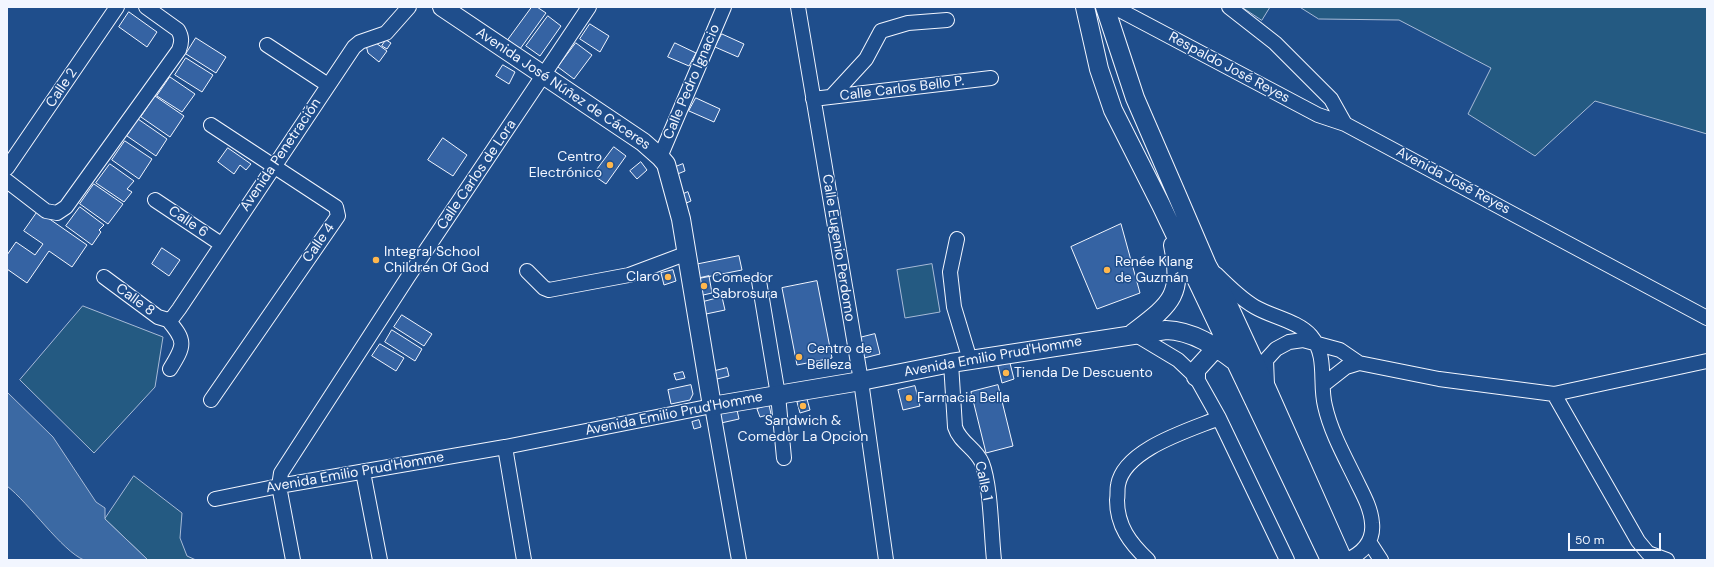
<!DOCTYPE html>
<meta charset="utf-8">
<style>
body{margin:0}
#map{position:relative;width:1714px;height:567px;overflow:hidden;background:#1f4e8c;font-family:"DM Sans",sans-serif}
canvas{display:block}
.frame{position:absolute;inset:0;border:8px solid #f2f6ff;pointer-events:none}
.scale{position:absolute;left:1568px;top:533px;width:93px;height:18px;box-sizing:border-box;border:2px solid #f2f6ff;border-top:0;padding-left:5px;font-size:12px;line-height:14px;white-space:nowrap;color:#f2f6ff;-webkit-text-stroke:3px #1f4e8c;paint-order:stroke}
</style>
<div id="map">
<canvas width="1714" height="567"></canvas>
<div class="frame"></div>
<div class="scale">50 m</div>
</div>
<script>
const ctx = document.querySelector('canvas').getContext('2d');
ctx.lineJoin = 'round';
function fillPath(path, color) { ctx.fillStyle = color; ctx.fill(path, 'evenodd'); }
function stroke(path, color, width, dash) { ctx.strokeStyle = color; ctx.lineWidth = width; ctx.lineCap = dash ? 'butt' : 'round'; ctx.setLineDash(dash || []); ctx.stroke(path); }
function drawText(font, color, halo, rows, align = 'center') {
  ctx.font = font + ' "DM Sans",sans-serif'; ctx.lineWidth = 3; ctx.setLineDash([]); ctx.textBaseline = 'middle'; ctx.strokeStyle = halo; ctx.fillStyle = color; for (const [text, x, y, turn = 0] of rows) {
    ctx.save(); ctx.translate(x, y); ctx.rotate((+turn || 0) * Math.PI / 180); ctx.textAlign = isNaN(turn) ? turn : align; if (halo) ctx.strokeText(text, 0, 0); ctx.fillText(text, 0, 0); ctx.restore();
  }
}
const green = new Path2D(`
 M1242,7H1270L1262,20Z
 M1300,7H1707V134L1595,101L1535,156L1468,114L1491,68L1399,20L1319,19Z
 M932,264L940,312L905,318L897,270Z
 M83,306L163,337L155,387L94,453L20,380Z
 M134,476L182,513L180,538L187,556L196,560H148L105,519Z`);
const water = new Path2D(`
 M7,392L53,437L96,502L105,508V519L148,560C137,560 92,563 84,560C62,551 29,503 7,486Z`);
const building = new Path2D(`
 M532,7H537L546,13L520,49L508,40Z
 M129,12L157,32L147,47L119,27Z
 M548,16L561,26L540,56L526,46Z
 M590,24L609,36L600,52L580,39Z
 M722,34L744,44L738,57L715,47Z
 M196,38L226,57L216,73L186,54Z
 M386,40L391,43L387,49L382,46Z
 M376,43L387,51L379,62L368,53L366,45Z
 M576,43L592,55L574,79L558,67Z
 M675,43L696,53L689,66L668,57Z
 M186,58L213,75L202,92L175,75Z
 M503,65L515,72L509,84L496,76Z
 M170,77L195,94L182,112L157,96Z
 M155,96L184,116L170,137L141,117Z
 M696,98L720,109L714,122L689,111Z
 M138,119L167,139L156,156L127,136Z
 M443,138L467,155L453,176L428,160Z
 M125,141L152,159L139,179L112,160Z
 M614,147L626,156L606,184L593,175Z
 M228,148L251,164L246,170L240,165L234,174L218,162Z
 M641,162L647,170L637,179L630,171Z
 M110,164L134,181L127,189L132,192L124,202L96,183Z
 M683,164L685,171L675,175L673,168Z
 M94,184L123,204L108,224L80,204Z
 M688,192L691,201L684,204L681,195Z
 M80,207L104,225L99,230L101,232L92,245L66,226Z
 M38,211L87,245L72,267L49,251L27,283L7,269V255L16,242L35,255L43,244L24,231Z
 M1121,224L1140,293L1097,309L1071,247Z
 M162,248L180,260L169,276L152,264Z
 M739,256L742,270L696,279L694,265Z
 M673,270L676,281L664,285L661,273Z
 M709,276L712,293L699,296L696,279Z
 M817,281L832,358L797,365L782,288Z
 M722,297L725,310L706,314L703,302Z
 M402,315L432,334L424,346L394,327Z
 M392,330L422,349L415,361L385,342Z
 M875,334L880,354L864,358L859,338Z
 M380,344L404,358L396,371L372,356Z
 M1010,363L1014,379L1002,383L998,366Z
 M727,368L729,376L713,380L711,372Z
 M683,372L685,378L676,380L674,374Z
 M691,385L693,394L690,400L671,404L668,390Z
 M998,385L1013,446L986,453L971,392Z
 M915,386L920,406L903,410L898,390Z
 M807,399L810,410L800,413L797,402Z
 M769,405L771,414L760,417L757,409Z
 M737,410L739,419L721,423L719,414Z
 M699,420L701,427L694,429L692,422Z`);
const minor = new Path2D(`
 M798,7L861,381L886,560
 M1114,7L1318,115L1345,124
 M1229,7L1275,43L1331,99L1345,124L1707,318
 M267,45L328,85
 M831,97L866,59L881,31L908,23L947,20
 M813,99L991,78
 M660,157L724,7
 M7,168L117,7
 M7,181L46,211L57,213L66,207L179,50C182,42 182,37 178,30L146,7
 M155,200L221,244
 M957,239L950,272L954,307L970,360
 M527,271L544,288L549,290L629,275L685,254
 M1216,274C1228,286 1241,299 1255,307C1272,317 1298,321 1311,336C1328,356 1319,383 1325,406C1331,433 1346,459 1358,484C1364,496 1371,509 1372,523C1374,541 1363,553 1347,560
 M104,277L158,317L168,320
 M759,281L778,395L784,458
 M168,320L173,317L179,309L354,47L360,42L386,33L409,7
 M168,320C186,341 185,345 170,369
 M1133,333L1178,360L1196,377L1219,418L1287,560
 M951,363L955,427C960,443 976,448 982,463C991,486 991,533 994,560
 M1267,385L1266,360L1276,349L1289,342L1303,340L1340,350L1359,363L1439,379L1554,394L1707,361
 M1323,385L1346,367L1359,363
 M1554,394L1638,541L1648,553L1667,560
 M211,400L338,216L336,207L211,125
 M505,447L524,560
 M363,472L380,560
 M215,499L279,486L505,447L712,406L739,560
 M1370,543L1381,560
 M293,560L279,486L281,473L408,277L589,7
 M1148,560C1130,543 1117,526 1117,500C1118,495 1117,490 1118,485C1124,449 1190,430 1219,418`);
const major = new Path2D(`
 M442,7L643,142L660,157L666,164L681,219L712,406L861,381L951,363L1166,330C1193,331 1215,346 1236,362
 M1085,7L1099,69L1113,110L1161,205L1330,560
 M1105,7L1135,98L1177,195L1207,265L1225,298L1267,389L1343,560
 M1133,333C1172,303 1183,296 1173,245
 M1196,377V370L1216,348`);
const markers = [
 [610,165,4,"#ffb74d"],
 [376,260,4,"#ffb74d"],
 [1107,270,4,"#ffb74d"],
 [668,277,4,"#ffb74d"],
 [704,286,4,"#ffb74d"],
 [799,357,4,"#ffb74d"],
 [1006,373,4,"#ffb74d"],
 [909,398,4,"#ffb74d"],
 [803,406,4,"#ffb74d"]
];
const streetNames = [
 ["Respaldo José Reyes",1229,68,28],
 ["Calle Pedro Ignacio",692,82,-67],
 ["Calle 2",62,88,-56],
 ["Avenida José Núñez de Cáceres",563,89,34],
 ["Calle Carlos Bello P.",902,89,-7],
 ["Avenida Penetración",281,155,-56],
 ["Calle Carlos de Lora",477,175,-56],
 ["Avenida José Reyes",1453,181,28],
 ["Calle 6",188,222,34],
 ["Calle 4",319,243,-55],
 ["Calle Eugenio Perdomo",838,248,81],
 ["Calle 8",135,300,36],
 ["Avenida Emilio Prud'Homme",993,357,-10],
 ["Avenida Emilio Prud'Homme",674,414,-11],
 ["Avenida Emilio Prud'Homme",355,473,-10],
 ["Calle 1",983,481,78]
];
const poiNames = [
 ["Centro",602,157,"right"],
 ["Electrónico",602,173,"right"],
 ["Integral School",384,252],
 ["Children Of God",384,268],
 ["Renée Klang",1115,262],
 ["de Guzmán",1115,278],
 ["Claro",660,277,"right"],
 ["Comedor",712,278],
 ["Sabrosura",712,294],
 ["Centro de",807,349],
 ["Belleza",807,365],
 ["Tienda De Descuento",1014,373],
 ["Farmacia Bella",917,398],
 ["Sandwich &",803,421,"center"],
 ["Comedor La Opcion",803,437,"center"]
];
fillPath(green, '#245a82');
stroke(green, '#a8bbd7', 1);
fillPath(water, '#3b69a3');
stroke(water, '#a8bbd7', 1);
fillPath(building, '#3563a3');
stroke(building, '#f2f6ff', 1);
stroke(minor, '#f2f6ff', 16);
stroke(major, '#f2f6ff', 20);
stroke(minor, '#1f4e8c', 14);
stroke(major, '#1f4e8c', 18);
for (const [x, y, r, color] of markers) { const dot = new Path2D(); dot.arc(x, y, r, 0, 2 * Math.PI); ctx.fillStyle = color; ctx.fill(dot); stroke(dot, '#1f4e8c', 1.5); }
drawText('14px', '#f2f6ff', '#1f4e8c', streetNames);
drawText('14px', '#f2f6ff', '#1f4e8c', poiNames, 'left');
</script>
